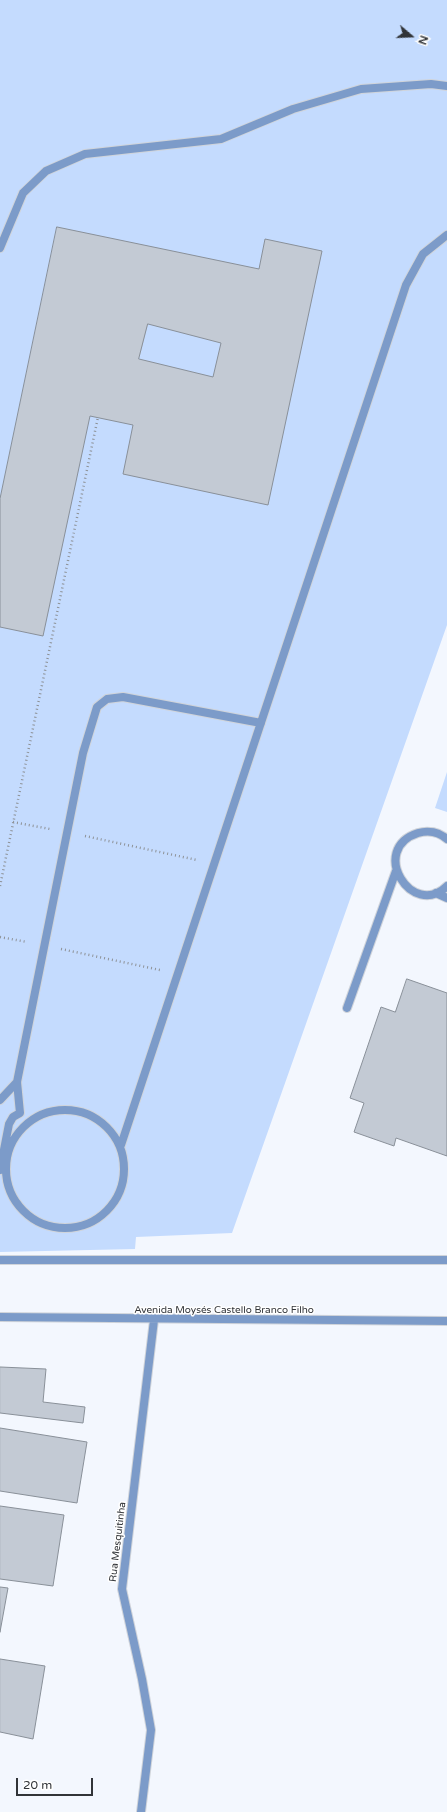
<!DOCTYPE html>
<meta charset="utf-8">
<style>
body{margin:0}
#map{position:relative;width:447px;height:1812px;overflow:hidden;background:#f3f7fe;font-family:"Varela Round",sans-serif}
canvas{display:block}
.north{position:absolute;left:391px;top:16px;width:40px;height:40px;-webkit-text-stroke:3px #fff;paint-order:stroke;rotate:109deg;font-size:11px;font-weight:700;line-height:16px;text-align:center;color:#313438}
.north::after{content:'';display:block;margin:auto;width:14px;height:18px;background:#313438;clip-path:polygon(50% 0,100% 100%,50% 72%,0 100%)}
.scale{position:absolute;left:16px;top:1778px;width:77px;height:18px;box-sizing:border-box;border:2px solid #313438;border-top:0;padding-left:5px;font-size:12px;line-height:14px;white-space:nowrap;color:#313438;-webkit-text-stroke:3px #fff;paint-order:stroke}
</style>
<div id="map">
<canvas width="447" height="1812"></canvas>
<div class="north">N</div>
<div class="scale">20 m</div>
</div>
<script>
const ctx = document.querySelector('canvas').getContext('2d');
ctx.lineJoin = 'round';
function fillPath(path, color) { ctx.fillStyle = color; ctx.fill(path, 'evenodd'); }
function stroke(path, color, width, dash) { ctx.strokeStyle = color; ctx.lineWidth = width; ctx.lineCap = dash ? 'butt' : 'round'; ctx.setLineDash(dash || []); ctx.stroke(path); }
function drawText(font, color, halo, rows, align = 'center') {
  ctx.font = font + ' "Varela Round",sans-serif'; ctx.lineWidth = 3; ctx.setLineDash([]); ctx.textBaseline = 'middle'; ctx.strokeStyle = halo; ctx.fillStyle = color; for (const [text, x, y, turn = 0] of rows) {
    ctx.save(); ctx.translate(x, y); ctx.rotate((+turn || 0) * Math.PI / 180); ctx.textAlign = isNaN(turn) ? turn : align; if (halo) ctx.strokeText(text, 0, 0); ctx.fillText(text, 0, 0); ctx.restore();
  }
}
const green = new Path2D(`
 M0,0H447V625L232,1233L136,1237L135,1249L0,1252Z
 M447,772V812L435,808Z`);
const building = new Path2D(`
 M57,227L259,269L265,239L322,251L268,505L123,474L133,425L90,416L43,636L0,627V499ZM148,324L221,343L213,377L139,359Z
 M407,979L447,993V1156L396,1138L394,1146L354,1132L364,1103L350,1098L381,1007L395,1012Z
 M0,1367L46,1369L43,1402L85,1407L83,1423L0,1413Z
 M0,1428L87,1442L77,1503L0,1491Z
 M0,1506L64,1515L53,1586L0,1579Z
 M0,1587L8,1588L0,1632Z
 M0,1659L45,1666L33,1739L0,1732Z`);
const path = new Path2D(`
 M13,822L50,829
 M85,836L197,860
 M0,886L98,417
 M0,937L27,942
 M61,949L160,970`);
const service = new Path2D(`
 M0,248L23,193L46,171L85,154L221,139L293,109L361,89L431,84L447,86
 M447,839C439,832 428,830 418,833C368,849 412,920 447,886
 M436,893L447,898
 M347,1008L396,871
 M0,1100L17,1082
 M6 1169a59 59 0 1 1 118 0a59 59 0 1 1-118 0Z
 M121,1145L406,285L423,254L447,235
 M0,1170L9,1124L13,1117L20,1113L17,1082L83,753L97,707L107,699L123,697L261,723`);
const minor = new Path2D(`
 M0,1260H447
 M0,1317L447,1321
 M141,1812L151,1730L142,1679L122,1589L154,1320`);
const streetNames = [
 ["Avenida Moysés Castello Branco Filho",224,1310],
 ["Rua Mesquitinha",118,1542,-83]
];
fillPath(green, '#c4dbfe');
fillPath(building, '#c3cad4');
stroke(building, '#899099', 1);
stroke(service, '#d0d4da', 10);
stroke(minor, '#d0d4da', 10);
stroke(path, '#8e9297', 2.5, [1, 3]);
stroke(service, '#7c9bc9', 8);
stroke(minor, '#7c9bc9', 8);
drawText('10px', '#313438', '#fff', streetNames);
</script>
